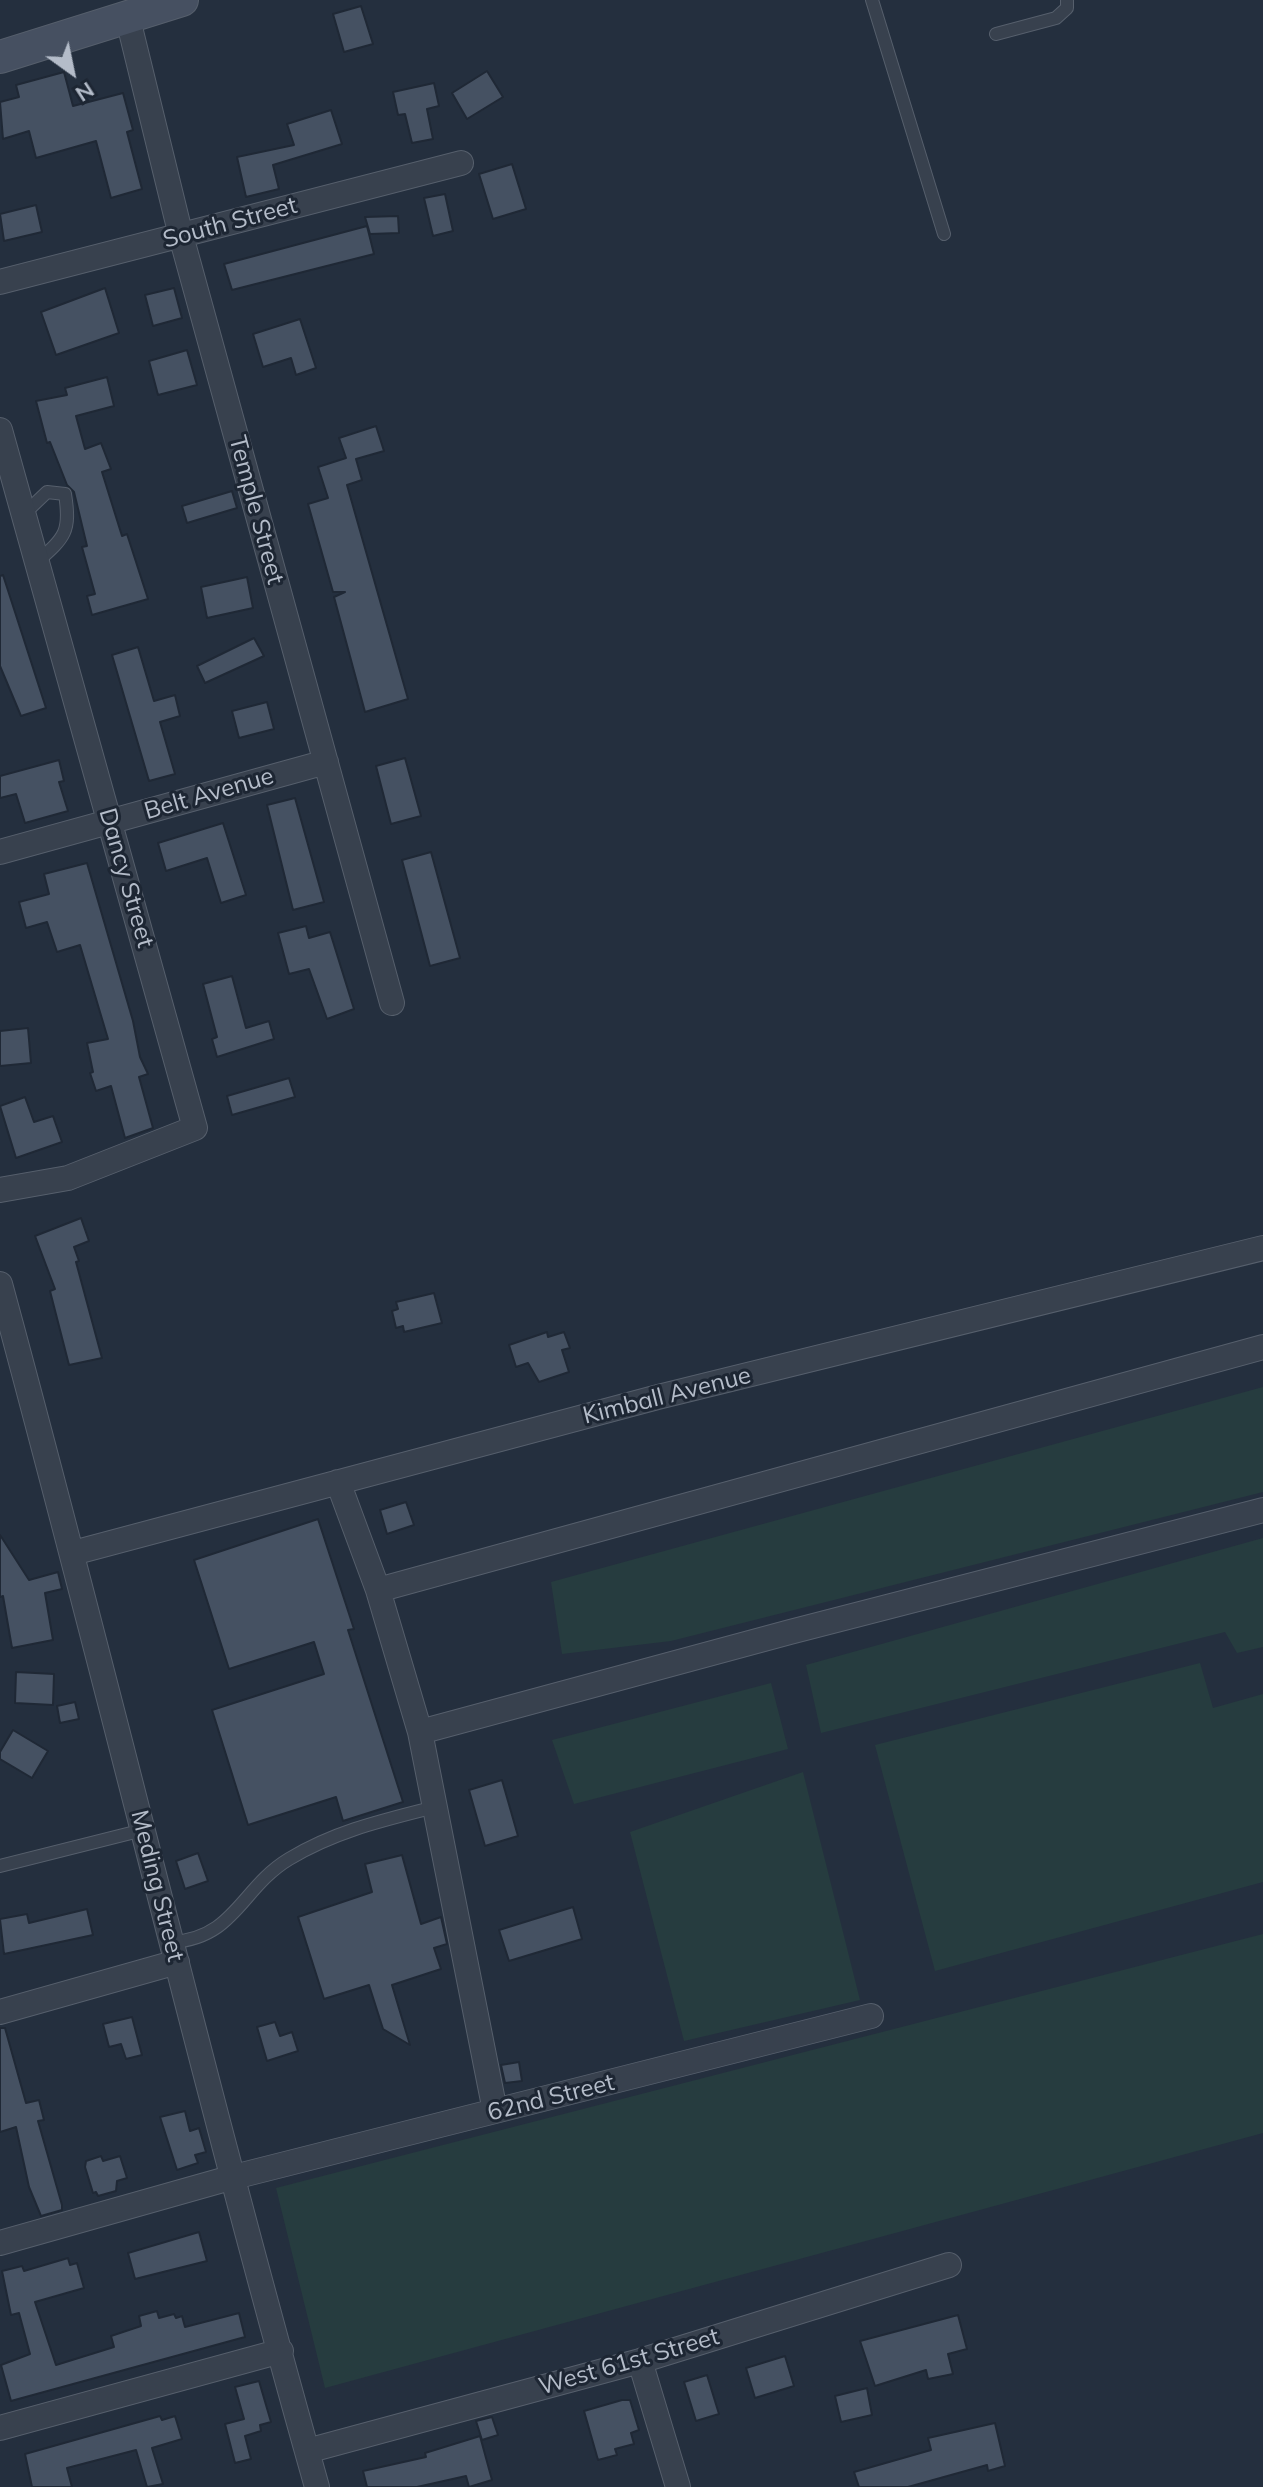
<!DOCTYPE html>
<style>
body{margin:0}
#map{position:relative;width:1263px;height:2487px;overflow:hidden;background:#242f3e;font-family:Mulish,sans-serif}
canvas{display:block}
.north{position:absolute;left:32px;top:32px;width:80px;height:80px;-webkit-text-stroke:6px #1d2633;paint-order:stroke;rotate:147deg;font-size:22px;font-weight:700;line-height:32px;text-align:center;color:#b4bcc9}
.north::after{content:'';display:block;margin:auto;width:28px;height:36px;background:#b4bcc9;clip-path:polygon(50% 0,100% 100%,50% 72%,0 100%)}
</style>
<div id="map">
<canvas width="1263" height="2487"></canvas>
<div class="north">N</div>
</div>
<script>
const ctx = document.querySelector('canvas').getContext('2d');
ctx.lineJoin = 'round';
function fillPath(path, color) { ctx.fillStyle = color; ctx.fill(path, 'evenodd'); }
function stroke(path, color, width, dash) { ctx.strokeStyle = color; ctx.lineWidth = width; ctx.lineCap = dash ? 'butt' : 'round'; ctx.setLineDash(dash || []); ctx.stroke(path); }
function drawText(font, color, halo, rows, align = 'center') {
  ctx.font = font + ' Mulish,sans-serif'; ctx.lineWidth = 6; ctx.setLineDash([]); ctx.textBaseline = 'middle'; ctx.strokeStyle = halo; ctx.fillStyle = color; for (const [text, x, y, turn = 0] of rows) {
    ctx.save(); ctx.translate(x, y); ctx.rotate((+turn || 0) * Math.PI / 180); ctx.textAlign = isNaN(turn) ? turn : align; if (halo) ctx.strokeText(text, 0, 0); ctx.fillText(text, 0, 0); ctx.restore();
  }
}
const green = new Path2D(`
 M1263,1387V1492L671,1641L562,1654L551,1582Z
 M1263,1538V1647L1237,1653L1225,1632L821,1733L806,1665Z
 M1200,1663L1213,1708L1263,1694V1882L935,1971L875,1745Z
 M771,1683L788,1749L574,1804L552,1740Z
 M803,1772L860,2000L684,2041L630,1832Z
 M1263,1934V2133L325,2388L276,2188Z`);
const building = new Path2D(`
 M361,6L373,44L344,52L333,14Z
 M487,71L503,97L467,119L452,93Z
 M64,72L73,106L123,93L133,130L127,132L142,189L111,198L96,141L36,158L29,131L3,139L0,102L19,97L16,85Z
 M434,83L439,106L427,109L433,139L412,143L405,114L398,115L393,92Z
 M331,110L342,144L273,165L279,189L246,197L237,157L294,145L287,124Z
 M512,164L526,209L493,219L479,174Z
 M445,194L453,231L433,236L424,198Z
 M36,205L42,232L4,241L0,214Z
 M398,216L399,233L370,234L365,217Z
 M367,226L374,254L232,290L224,264Z
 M105,288L119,333L56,355L41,312Z
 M174,288L182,318L153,326L145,295Z
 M300,319L316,368L296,375L291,358L263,367L253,334Z
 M187,350L197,385L158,395L149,361Z
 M107,377L114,406L76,416L85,449L101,443L111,469L102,472L122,536L127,534L148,599L92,615L87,596L95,594L82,547L87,546L74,492L67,485L50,442L47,443L36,401L67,395L65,388Z
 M376,426L384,451L356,459L362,480L347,485L408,699L365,712L334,597L345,592H333L308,504L328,498L318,467L346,458L339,438Z
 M232,491L237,508L187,523L182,506Z
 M3,575L46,708L21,716L0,666V576Z
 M247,577L253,608L207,618L201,587Z
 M254,638L264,656L205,683L197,666Z
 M138,647L154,701L175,695L180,716L160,722L175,774L149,781L112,655Z
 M267,702L274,729L239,738L232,711Z
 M405,758L421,816L391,824L376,766Z
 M59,760L64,781L59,782L68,811L25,823L16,794L0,798V776Z
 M295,798L324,902L293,910L267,805Z
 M223,823L246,895L221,903L207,858L166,871L158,843Z
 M431,852L460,958L430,966L402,860Z
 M87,863L133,1021L140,1057L148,1074L139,1077L153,1128L125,1138L111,1086L96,1091L90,1073L93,1072L87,1043L108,1039L80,945L57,952L47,922L26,928L19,902L49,894L44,874Z
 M306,926L309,938L330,932L354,1009L327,1019L309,969L289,974L278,933Z
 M232,976L246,1028L269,1021L274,1039L217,1057L212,1039L217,1037L203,984Z
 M28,1028L31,1063L0,1066V1031Z
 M289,1078L295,1097L232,1115L227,1096Z
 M25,1097L34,1122L53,1116L62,1142L16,1158L0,1106Z
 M81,1218L89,1241L74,1247L79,1261L76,1262L102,1358L69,1365L50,1291L55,1289L35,1236Z
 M434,1293L442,1323L404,1332L403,1326L396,1328L392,1311L398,1309L396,1302Z
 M547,1332L548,1337L564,1332L570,1348L562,1350L569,1372L539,1382L528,1363L516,1367L509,1345Z
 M406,1502L414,1525L387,1534L380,1510Z
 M318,1519L354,1629L348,1630L403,1802L343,1821L336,1797L248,1825L212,1710L324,1674L314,1642L229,1669L194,1560Z
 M0,1535L29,1580L58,1572L62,1589L45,1593L53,1640L12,1648L3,1596L0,1597Z
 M16,1672L54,1674L53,1705L15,1703Z
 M75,1702L79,1719L60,1723L57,1706Z
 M13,1730L48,1751L32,1778L0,1759V1752Z
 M502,1780L518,1836L485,1846L469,1790Z
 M198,1853L208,1881L185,1889L176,1861Z
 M402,1855L421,1924L441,1917L447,1944L434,1948L441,1969L392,1985L410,2045L383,2029L369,1985L324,1999L298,1917L372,1892L365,1864Z
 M573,1907L582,1939L509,1961L499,1930Z
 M87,1909L93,1935L4,1954L0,1919L27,1914L29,1923Z
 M132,2017L142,2055L126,2059L121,2044L109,2047L103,2024Z
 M275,2022L280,2036L292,2032L298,2051L267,2061L257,2027Z
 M0,2028H5L26,2103L39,2100L44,2120L38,2121L62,2205V2210L41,2216L29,2187L16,2127L0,2132Z
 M519,2062L522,2081L505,2083L501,2065Z
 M185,2111L190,2131L199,2128L206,2152L195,2155L198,2163L177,2170L160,2117Z
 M101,2156L103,2161L120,2156L127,2178L117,2181L116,2191L98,2196L96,2192L93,2193L85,2167L86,2161Z
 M199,2232L207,2261L135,2279L128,2253Z
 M68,2258L70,2265L77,2263L84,2288L35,2302L56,2365L114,2347L111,2336L141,2326L139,2316L157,2311L159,2318L174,2314L176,2318L182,2316L185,2327L239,2313L245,2337L11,2401L1,2365L30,2354L19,2313L11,2315L2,2271L22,2266L24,2271Z
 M958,2315L967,2349L948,2354L953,2374L928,2379L926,2370L875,2386L860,2341Z
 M785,2356L794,2386L755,2398L746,2368Z
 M707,2375L719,2414L696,2421L684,2382Z
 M259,2381L271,2422L260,2425L261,2431L245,2436L251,2459L235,2463L225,2424L244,2419L235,2387Z
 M867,2388L872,2415L841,2422L835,2396Z
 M622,2400H630L639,2430L631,2433L634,2444L615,2449L617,2455L598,2460L584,2411Z
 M160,2416L162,2420L175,2416L182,2439L152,2448L163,2484L147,2487L136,2450L67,2468L72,2487H32L25,2454Z
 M492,2417L498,2435L482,2440L476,2421Z
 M995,2423L1005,2466L988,2471L987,2465L908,2487H859L854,2472L931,2450L928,2438Z
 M480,2436L492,2480L469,2487L466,2476L417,2487H367L363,2471L426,2457L425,2453Z`);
const lane = new Path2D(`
 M872,0L944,234
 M996,34L1056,18L1067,8V0
 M24,514L47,492L65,494C71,532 65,537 37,562
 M0,1866L143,1830
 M172,1942C235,1938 241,1888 289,1859C335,1831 384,1820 435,1807`);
const street = new Path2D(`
 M127,15L181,236L392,1003
 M0,282L461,163
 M0,430L195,1128L68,1178L0,1190
 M0,852L326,762
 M0,1284C109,1684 204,2088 317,2487
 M338,1482L378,1590L420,1732L495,2111
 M73,1553L658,1397L1263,1248
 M378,1590L1263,1347
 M420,1732L790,1632L1263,1510
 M0,2012L177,1962
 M0,2243L230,2178L871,2016
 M640,2361L678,2487
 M0,2428L281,2351
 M307,2451L640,2361L949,2265`);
const secondary = new Path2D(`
 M0,57L182,0`);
const streetNames = [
 ["South Street",230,223,-15],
 ["Temple Street",256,510,75],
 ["Belt Avenue",209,794,-16],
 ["Dancy Street",126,878,74],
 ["Kimball Avenue",667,1396,-14],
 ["Meding Street",157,1886,76],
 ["62nd Street",551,2098,-14],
 ["West 61st Street",629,2362,-16]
];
fillPath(green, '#263c3f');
fillPath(building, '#455162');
stroke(building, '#1f2835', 2);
stroke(lane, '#565f6c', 14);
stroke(street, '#565f6c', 26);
stroke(secondary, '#565f6c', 34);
stroke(lane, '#38414e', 12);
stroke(street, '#38414e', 24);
stroke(secondary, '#465061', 32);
drawText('24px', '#b4bcc9', '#1d2633', streetNames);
</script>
